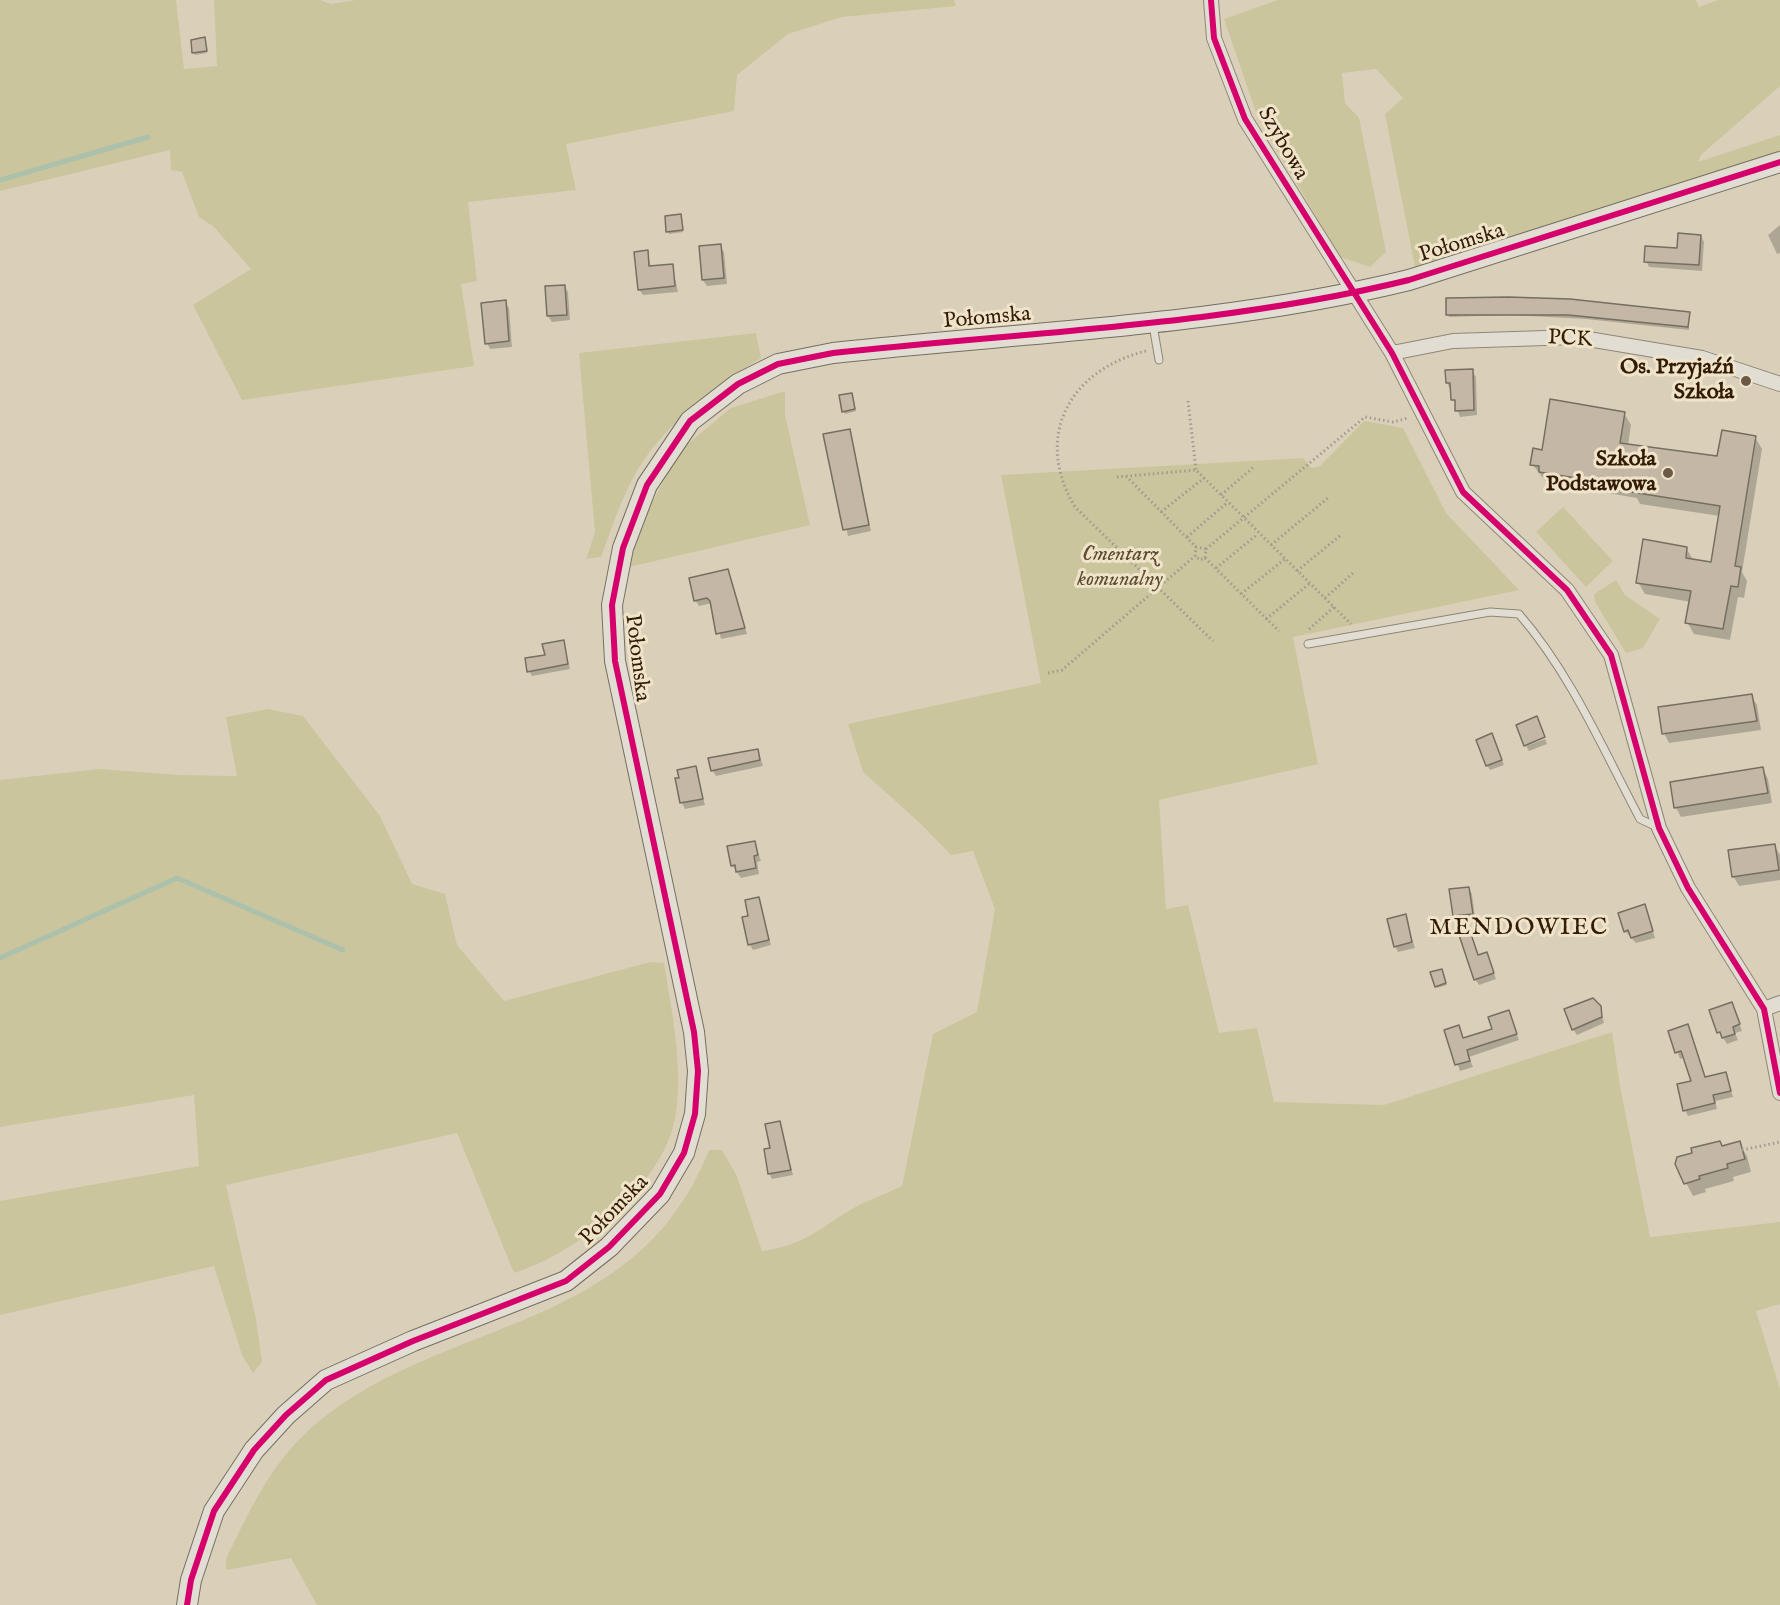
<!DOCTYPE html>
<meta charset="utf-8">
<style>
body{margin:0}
canvas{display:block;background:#dad0ba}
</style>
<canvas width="1780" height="1605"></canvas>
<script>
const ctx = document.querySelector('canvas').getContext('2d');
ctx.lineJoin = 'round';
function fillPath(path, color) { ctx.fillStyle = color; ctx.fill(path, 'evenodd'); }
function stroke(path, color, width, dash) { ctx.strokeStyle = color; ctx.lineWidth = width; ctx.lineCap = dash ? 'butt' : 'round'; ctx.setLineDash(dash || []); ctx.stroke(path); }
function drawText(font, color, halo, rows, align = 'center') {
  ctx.font = font + ' "IM FELL English",serif'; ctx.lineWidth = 6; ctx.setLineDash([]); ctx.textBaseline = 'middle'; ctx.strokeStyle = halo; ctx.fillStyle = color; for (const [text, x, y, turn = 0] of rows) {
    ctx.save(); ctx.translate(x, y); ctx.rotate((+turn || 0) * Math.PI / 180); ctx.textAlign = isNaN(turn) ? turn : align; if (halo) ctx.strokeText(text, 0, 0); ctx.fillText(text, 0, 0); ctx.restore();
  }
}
const green = new Path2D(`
 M0,0H176L184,69L217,66L214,0H320L331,4L356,0H954L956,6L842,17L788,34L737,75L734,111L566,144L576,190L468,202L477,281L461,284L474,366L242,400L193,305L251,269L214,227L199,217L182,172L171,170L170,150L0,191Z
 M1278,0H1696L1699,7L1718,0H1780V86L1701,155L1698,162L1780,135V154L1655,197L1415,267L1385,114L1403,98L1376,69L1342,73L1345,103L1359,118L1386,252L1370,267L1340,257L1258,118L1224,19Z
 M756,333L761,358C712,390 660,426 632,480C619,504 611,531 601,557L586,559L595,532L579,353Z
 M785,391V415L810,525L629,567L642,523L678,452L731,408Z
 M1364,421L1403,428L1446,513L1519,590L1293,637L1318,764L1159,800L1166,909L1188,905L1219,1033L1257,1028L1274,1102L1384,1105L1612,1032L1620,1086L1650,1237L1780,1222V1304L1756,1311L1780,1389V1605H317L291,1558L226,1570V1559C248,1514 269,1467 306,1433C433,1315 634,1340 709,1150H722L737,1176L762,1251C809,1245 824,1223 863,1203C876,1197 890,1192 902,1186L933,1034L977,1012L995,909L973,851L951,855L921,824L863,772L848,724L1041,683L1001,475L1303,458L1312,468L1320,466Z
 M1563,507L1613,561L1586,587L1536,532Z
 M1616,580L1625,595L1660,619L1643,648L1626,653L1595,602L1594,594Z
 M268,709L303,716L380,816L412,884L445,894L457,945L504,1001L650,962L664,963C672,1013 683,1063 676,1113C666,1184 578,1253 514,1273L457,1133L226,1185L256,1319L262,1362L253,1373L242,1355L214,1266L0,1315V1201L199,1166L194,1095L0,1127V780L99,769L180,775L237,776L226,717Z`);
const shadow = new Path2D(`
 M204,39L207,53L195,55L193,52Z
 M680,216L683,232L669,234L668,232Z
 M1780,225V253L1777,254L1768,235Z
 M1701,236L1704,242L1702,271L1649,267L1646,261L1679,250Z
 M720,246L724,252L727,284L707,286L703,280L700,247Z
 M647,252L651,267L672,265L678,292L643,295L639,289Z
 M564,286L568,292L570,320L552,322L548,316Z
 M505,302L509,308L512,347L490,349L487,343Z
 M1689,313V330L1586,319L1510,315L1449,317L1448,314Z
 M1472,371L1476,377L1477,415L1460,417L1447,382Z
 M853,397L856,411L845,414L843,411Z
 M1624,413L1631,425L1628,445L1718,458L1755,437L1762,449L1742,572L1747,581L1744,598L1738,597L1730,640L1694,634L1687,622L1691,602L1645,594L1638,582L1686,548L1694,561L1712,564L1720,516L1640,504L1637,498L1547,483L1532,464L1543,452Z
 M849,431L871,531L848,536L825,436Z
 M728,571L747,634L721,639L712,603L699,606L695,600Z
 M563,642L570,669L532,676L529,671Z
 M1751,696L1757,705L1761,730L1669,743L1664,733Z
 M1545,739L1547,744L1529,751L1526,746Z
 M1494,740L1504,765L1490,770L1487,765Z
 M758,751L763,766L716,776L712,770Z
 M695,768L705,805L685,809L682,803Z
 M1763,769L1768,779L1772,803L1681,817L1676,808L1672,783Z
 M754,842L761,861L757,862L759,874L741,878L732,865Z
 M1774,845L1780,855V880L1739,886L1733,876Z
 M1469,888L1472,894L1475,919L1458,922L1455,916Z
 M758,899L771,945L753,950L750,945Z
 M1647,912L1655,938L1636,943L1625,931Z
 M1405,916L1415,948L1398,952L1395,946Z
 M1469,933L1479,956L1487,954L1496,979L1479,985L1475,979Z
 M1442,973L1447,985L1437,988L1436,986Z
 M1600,1007L1604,1023L1577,1035L1573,1029Z
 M1734,1010L1742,1031L1735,1033L1738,1040L1727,1044L1719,1032Z
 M1508,1012L1519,1040L1469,1057L1473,1067L1460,1071L1446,1031L1459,1027L1464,1040L1494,1030Z
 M1688,1026L1706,1078L1726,1074L1733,1097L1715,1101L1717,1109L1688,1116L1685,1110L1692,1082L1685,1057L1680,1059L1670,1032Z
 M779,1123L793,1175L772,1179L769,1173L772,1149Z
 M1739,1143L1747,1156L1751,1172L1733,1177L1734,1181L1705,1189L1706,1192L1693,1196L1686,1183L1694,1154Z`);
const stream = new Path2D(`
 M0,180L148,137
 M0,958L177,878L343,950`);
const building = new Path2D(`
 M205,37L207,51L192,53L191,40Z
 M681,214L683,230L666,232L665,216Z
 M1678,233L1701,235L1699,265L1644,262L1645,246L1677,248Z
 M721,244L724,278L702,280L699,246Z
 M648,250L649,266L673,264L675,286L638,290L634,252Z
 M565,285L567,315L547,316L545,286Z
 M1508,297L1570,299L1690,312L1688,327L1568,315H1446V298Z
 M506,300L509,341L485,344L481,303Z
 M1473,369L1474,410L1455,411V400H1451L1450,383H1446L1445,370Z
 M852,393L855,409L842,412L839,395Z
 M1550,399L1625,412L1620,443L1717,456L1722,430L1756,436L1735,566L1741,567L1738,587L1731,586L1723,629L1685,623L1691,591L1636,583L1643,539L1687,547L1686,558L1711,562L1720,506L1631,492L1632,487L1539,472V466L1530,465L1533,448L1542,450Z
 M850,429L869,525L843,530L823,434Z
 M728,569L745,628L716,634L710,601L707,598L694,601L689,578Z
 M564,640L568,664L527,672L525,658L545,655L542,644Z
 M1752,694L1757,721L1662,734L1658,707Z
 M1537,716L1545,737L1524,746L1516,725Z
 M1492,733L1502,760L1486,766L1476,740Z
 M758,749L760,760L711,771L708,758Z
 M696,766L703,799L680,803L675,778H679L677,770Z
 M1763,767L1768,793L1674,808L1670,782Z
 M755,841L758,855L754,856L756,868L736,872L735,865L731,866L727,846Z
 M1775,844L1779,870L1732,877L1728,850Z
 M1469,887L1473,914L1453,916L1449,889Z
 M759,897L769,940L748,945L742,917L748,916L745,900Z
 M1645,904L1653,931L1631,938L1628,930L1624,932L1618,913Z
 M1406,914L1412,942L1394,947L1387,919Z
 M1470,931L1478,955L1487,952L1494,973L1474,980L1459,935Z
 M1442,969L1446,983L1435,987L1430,972Z
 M1593,998L1601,1006L1602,1017L1572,1030L1564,1009Z
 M1732,1002L1740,1024L1733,1027L1735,1034L1722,1038L1720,1032L1717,1033L1709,1010Z
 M1509,1010L1517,1034L1467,1050L1470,1061L1455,1065L1444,1030L1459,1025L1463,1038L1492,1029L1488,1017Z
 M1688,1024L1705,1077L1726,1072L1731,1091L1713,1095L1715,1103L1683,1111L1677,1084L1691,1081L1681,1051L1675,1053L1668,1031Z
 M780,1121L791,1170L768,1174L764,1149L770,1148L765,1124Z
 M1720,1141L1722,1146L1740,1141L1745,1159L1727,1164L1728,1168L1699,1176L1700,1179L1684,1184L1675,1164L1677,1157L1692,1153L1691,1148Z`);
const path = new Path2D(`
 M1146,351C1069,370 1033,437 1075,507L1213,641
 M1188,401L1196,470
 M1126,476L1196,547
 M1117,477L1196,470L1351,624
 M1221,495L1255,466
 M1161,512L1204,478
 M1187,537L1228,502
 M1271,545L1328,498
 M1206,549L1365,417L1393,422L1408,418
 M1205,558L1279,631
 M1216,568L1258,534
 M1297,571L1341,535
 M1241,594L1285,559
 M1325,598L1353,573
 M1266,619L1309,584
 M1309,629L1334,607
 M1048,673L1062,670L1195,556L1196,547L1206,549L1205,558L1200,560L1195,556
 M1742,1150L1780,1142`);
const lane = new Path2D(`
 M1153,325L1159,360
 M1308,644L1490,612L1519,614C1571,674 1603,749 1640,819L1657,827`);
const street = new Path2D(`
 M1211,0L1214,38L1245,119L1392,353L1463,492L1567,590L1611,655L1659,828L1688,888L1764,1009L1780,1093
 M1392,353L1453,341L1576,337L1702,358L1780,384
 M1764,1009L1780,1003`);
const secondary = new Path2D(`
 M187,1605L191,1580L214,1511L254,1450L286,1415L326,1380L413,1341L566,1281L609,1247L660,1194L684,1153L695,1114L698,1071L694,1032L615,661L612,605L623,548L647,485L690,421L738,384L778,364L833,353C1025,332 1221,326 1409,280L1780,162`);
const cycleway = new Path2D(`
 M1211,0L1214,38L1245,119L1392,353L1463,492L1567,590L1611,655L1659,828L1688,888L1764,1009L1780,1093
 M187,1605L191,1580L214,1511L254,1450L286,1415L326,1380L413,1341L566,1281L609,1247L660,1194L684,1153L695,1114L698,1071L694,1032L615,661L612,605L623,548L647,485L690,421L738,384L778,364L833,353C1025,332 1221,326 1409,280L1780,162`);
const markers = [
 [1746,381,6,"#6d5a46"],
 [1668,473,6,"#6d5a46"]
];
const streetNames = [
 ["Szybowa",1282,144,60],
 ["Połomska",1462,244,-17],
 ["Połomska",987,319,-5],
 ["PCK",1570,340,3],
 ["Połomska",636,658,83],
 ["Połomska",615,1211,-46]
];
const poiNames = [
 ["Os. Przyjaźń",1734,368],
 ["Szkoła",1734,393],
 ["Szkoła",1656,460],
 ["Podstawowa",1656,485]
];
const parkNames = [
 ["Cmentarz",1120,555],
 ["komunalny",1120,580]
];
const neighbourhoodNames = [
 ["MENDOWIEC",1519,929]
];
fillPath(green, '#cac59d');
fillPath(shadow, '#0003');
stroke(stream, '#acc1ab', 5);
fillPath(building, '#c4b7a5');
stroke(building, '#766e60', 1.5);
stroke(lane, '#8f8677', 9);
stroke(street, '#8f8677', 16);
stroke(secondary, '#766e60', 22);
stroke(path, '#a19a90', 3, [1.5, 3]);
stroke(lane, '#e2ddd2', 7);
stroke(street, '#e2ddd2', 14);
stroke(secondary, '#e2ddd2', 20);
stroke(cycleway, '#d6006c', 6);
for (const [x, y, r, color] of markers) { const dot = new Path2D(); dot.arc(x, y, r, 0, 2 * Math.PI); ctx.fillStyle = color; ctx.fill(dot); stroke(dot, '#efe4ca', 2); }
drawText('22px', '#331b08', '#efe4ca', streetNames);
drawText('bold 22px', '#331b08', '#efe4ca', poiNames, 'right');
drawText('italic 22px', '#5c4b2e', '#efe4ca', parkNames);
ctx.letterSpacing = '1.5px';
drawText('24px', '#331b08', '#efe4ca', neighbourhoodNames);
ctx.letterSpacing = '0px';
</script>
